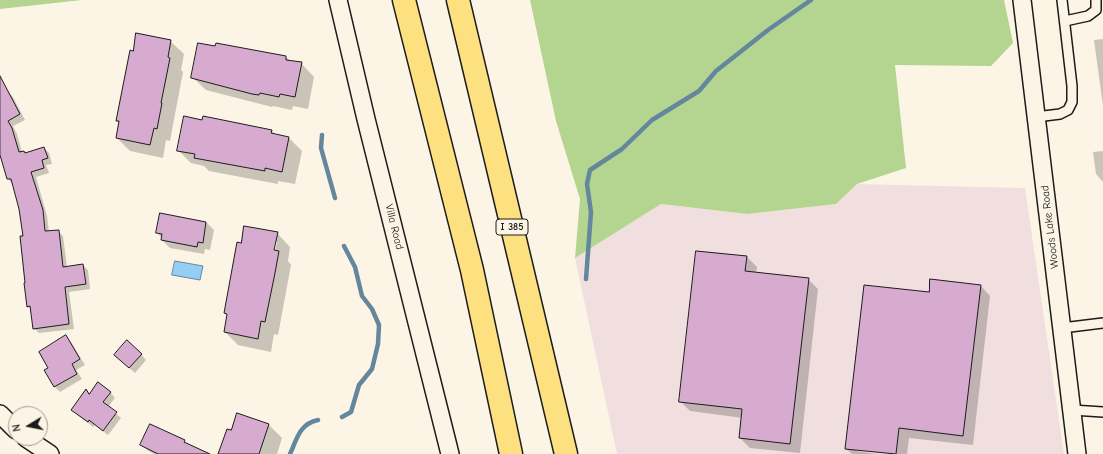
<!DOCTYPE html>
<style>
body{margin:0}
#map{position:relative;width:1103px;height:454px;overflow:hidden;background:#fcf5e5;font-family:"Comic Neue",sans-serif}
canvas{display:block}
.north{position:absolute;left:8px;top:406px;width:40px;height:40px;box-sizing:border-box;background:#fcf5e5;border:1px solid #a29e95;border-radius:50%;rotate:260deg;font-size:11px;font-weight:700;line-height:16px;text-align:center;color:#1c1c1c}
.north::after{content:'';display:block;margin:auto;width:14px;height:18px;background:#1c1c1c;clip-path:polygon(50% 0,100% 100%,50% 72%,0 100%)}
</style>
<div id="map">
<canvas width="1103" height="454"></canvas>
<div class="north">N</div>
</div>
<script>
const ctx = document.querySelector('canvas').getContext('2d');
ctx.lineJoin = 'round';
function fillPath(path, color) { ctx.fillStyle = color; ctx.fill(path, 'evenodd'); }
function stroke(path, color, width, dash) { ctx.strokeStyle = color; ctx.lineWidth = width; ctx.lineCap = dash ? 'butt' : 'round'; ctx.setLineDash(dash || []); ctx.stroke(path); }
function drawText(font, color, halo, rows, align = 'center') {
  ctx.font = font + ' "Comic Neue",sans-serif'; ctx.lineWidth = 3; ctx.setLineDash([]); ctx.textBaseline = 'middle'; ctx.strokeStyle = halo; ctx.fillStyle = color; for (const [text, x, y, turn = 0] of rows) {
    ctx.save(); ctx.translate(x, y); ctx.rotate((+turn || 0) * Math.PI / 180); ctx.textAlign = isNaN(turn) ? turn : align; if (halo) ctx.strokeText(text, 0, 0); ctx.fillText(text, 0, 0); ctx.restore();
  }
}
const built = new Path2D(`
 M857,184L1025,188L1064,454H617L575,258L661,204L747,214L836,204Z`);
const green = new Path2D(`
 M0,0H82L0,9Z
 M530,0H1004L1013,43L991,66L895,65L906,168L857,184L836,204L747,214L661,204L575,258L580,199L556,121Z`);
const water = new Path2D(`
 M175,261L203,266L200,280L172,275Z`);
const shadow = new Path2D(`
 M1103,39V106L1094,40Z
 M170,41L184,54L181,70L183,72L170,141L166,140L163,158L130,151L117,138L119,123L117,121L134,52Z
 M286,57L291,61L301,63L314,77L308,109L293,106L292,110L273,106L272,107L206,90L192,77Z
 M8,92L13,97L25,120L13,126L17,134L22,152H24L26,154L44,148L49,153L52,164L46,165L49,173L36,177L47,216L49,232L58,231L63,236L67,267L83,265L88,270L90,289L69,292L74,329L39,333L34,328L32,310L28,306L24,237L20,208L13,184L8,179L0,152V96Z
 M203,117L272,131L276,135L289,138L302,151L295,184L278,181V184L209,171L204,166L191,163L178,150L203,121Z
 M1103,151V182L1096,174L1093,152Z
 M206,222L214,230L210,250L205,249L204,254L170,248L162,240V238L157,233Z
 M277,233L290,247L288,261L291,265L278,335L274,334L271,352L238,345L225,332L228,316L225,313L242,244ZM275,242H277L274,255L272,254Z
 M747,257L757,267L756,273L808,279L818,289L800,453L750,448L740,438L743,418L690,411L680,401Z
 M981,286L990,296L973,445L909,438L907,454H894L856,449V451L877,454H852L846,449L929,293Z
 M66,337L71,342L85,365L76,370L82,379L60,392L55,387L45,370L49,368Z
 M141,354L146,360L135,373L120,360Z
 M86,390L90,394L110,392L115,398L108,407L121,418L108,435L95,425L93,427L72,410Z
 M237,414L269,425L282,438L277,454H220L231,431Z
 M184,441L202,454H154L147,450L141,445Z`);
const stream = new Path2D(`
 M322,135L321,148L335,198
 M586,279L591,212L587,184L590,170L622,149L652,120L699,91L716,71L768,30L811,0
 M342,417L351,412L359,385L372,369L378,344L379,325L372,309L362,296L355,267L344,246
 M290,454C297,439 299,424 318,420`);
const building = new Path2D(`
 M136,33L171,40L168,57L170,58L161,103H162L157,129L154,128L150,145L116,138L119,121H116L130,50L133,51Z
 M198,43L215,46L216,43L286,56V60L302,62L295,97L280,94L279,97L260,93L259,95L252,94L191,78Z
 M0,76L20,114L8,121L12,128L19,152L24,151L25,153L44,147L48,158L42,160L44,168L31,172L43,210L45,231L59,230L63,267L83,264L86,284L65,287L69,324L33,329L30,306L27,307L24,283H25L20,236H23L19,209L11,179H7L0,155Z
 M184,116L202,120L203,116L272,130L271,133L289,137L282,172L265,168V171L194,158L195,154L177,151Z
 M160,213L206,222L203,243L198,242L197,247L161,240L162,234L156,233Z
 M244,226L278,232L274,250L279,251L275,273L265,322L261,321L258,339L224,332L227,314L224,313L237,242L241,243Z
 M696,251L747,256L745,271L809,278L790,444L739,438L742,409L679,402Z
 M930,279L981,285L963,436L899,428L896,454L845,449L864,285L929,292Z
 M66,335L80,359L72,364L77,374L54,387L44,370L48,368L39,352Z
 M127,340L142,354L129,368L114,355Z
 M98,382L111,392L103,402L117,412L103,431L89,420L88,422L71,410L86,389L89,394Z
 M237,413L269,424L259,454H218L227,429L231,430Z
 M150,424L185,440L184,442L210,454H158L140,445Z`);
const service = new Path2D(`
 M1065,21L1088,16L1096,10V0
 M1036,117L1060,114L1068,110L1072,102V86L1062,0
 M1062,328L1103,323
 M1072,410L1103,412`);
const minor = new Path2D(`
 M338,0L366,119L450,454
 M1022,0L1077,454
 M0,414L16,430
 M26,438L50,454`);
const motorway = new Path2D(`
 M404,0L472,270L511,454
 M458,0L566,454`);
const shields = [
 [512,227,32]
];
const shieldNames = [
 ["I 385",512,227]
];
const streetNames = [
 ["Villa Road",394,227,76],
 ["Woods Lake Road",1050,227,-97]
];
fillPath(built, '#f1dfdf');
fillPath(green, '#b3d58f');
fillPath(water, '#95cef5');
stroke(water, '#65879e', 1);
fillPath(shadow, '#0003');
stroke(stream, '#65879e', 4.5);
fillPath(building, '#d7abd0');
stroke(building, '#1c1c1c', 1);
stroke(service, '#1c1c1c', 12);
stroke(minor, '#1c1c1c', 20);
stroke(motorway, '#1c1c1c', 25);
stroke(service, '#fcf5e5', 9);
stroke(minor, '#fcf5e5', 17);
stroke(motorway, '#fde080', 22);
for (const [x, y, w] of shields) { const box = new Path2D(); box.roundRect(x - w / 2, y - 8, w, 16, 3); ctx.fillStyle = '#fcf5e5'; ctx.fill(box); stroke(box, '#1c1c1c', 1); }
drawText('bold 10px', '#1c1c1c', null, shieldNames);
drawText('11px', '#1c1c1c', '#fcf5e5', streetNames);
</script>
